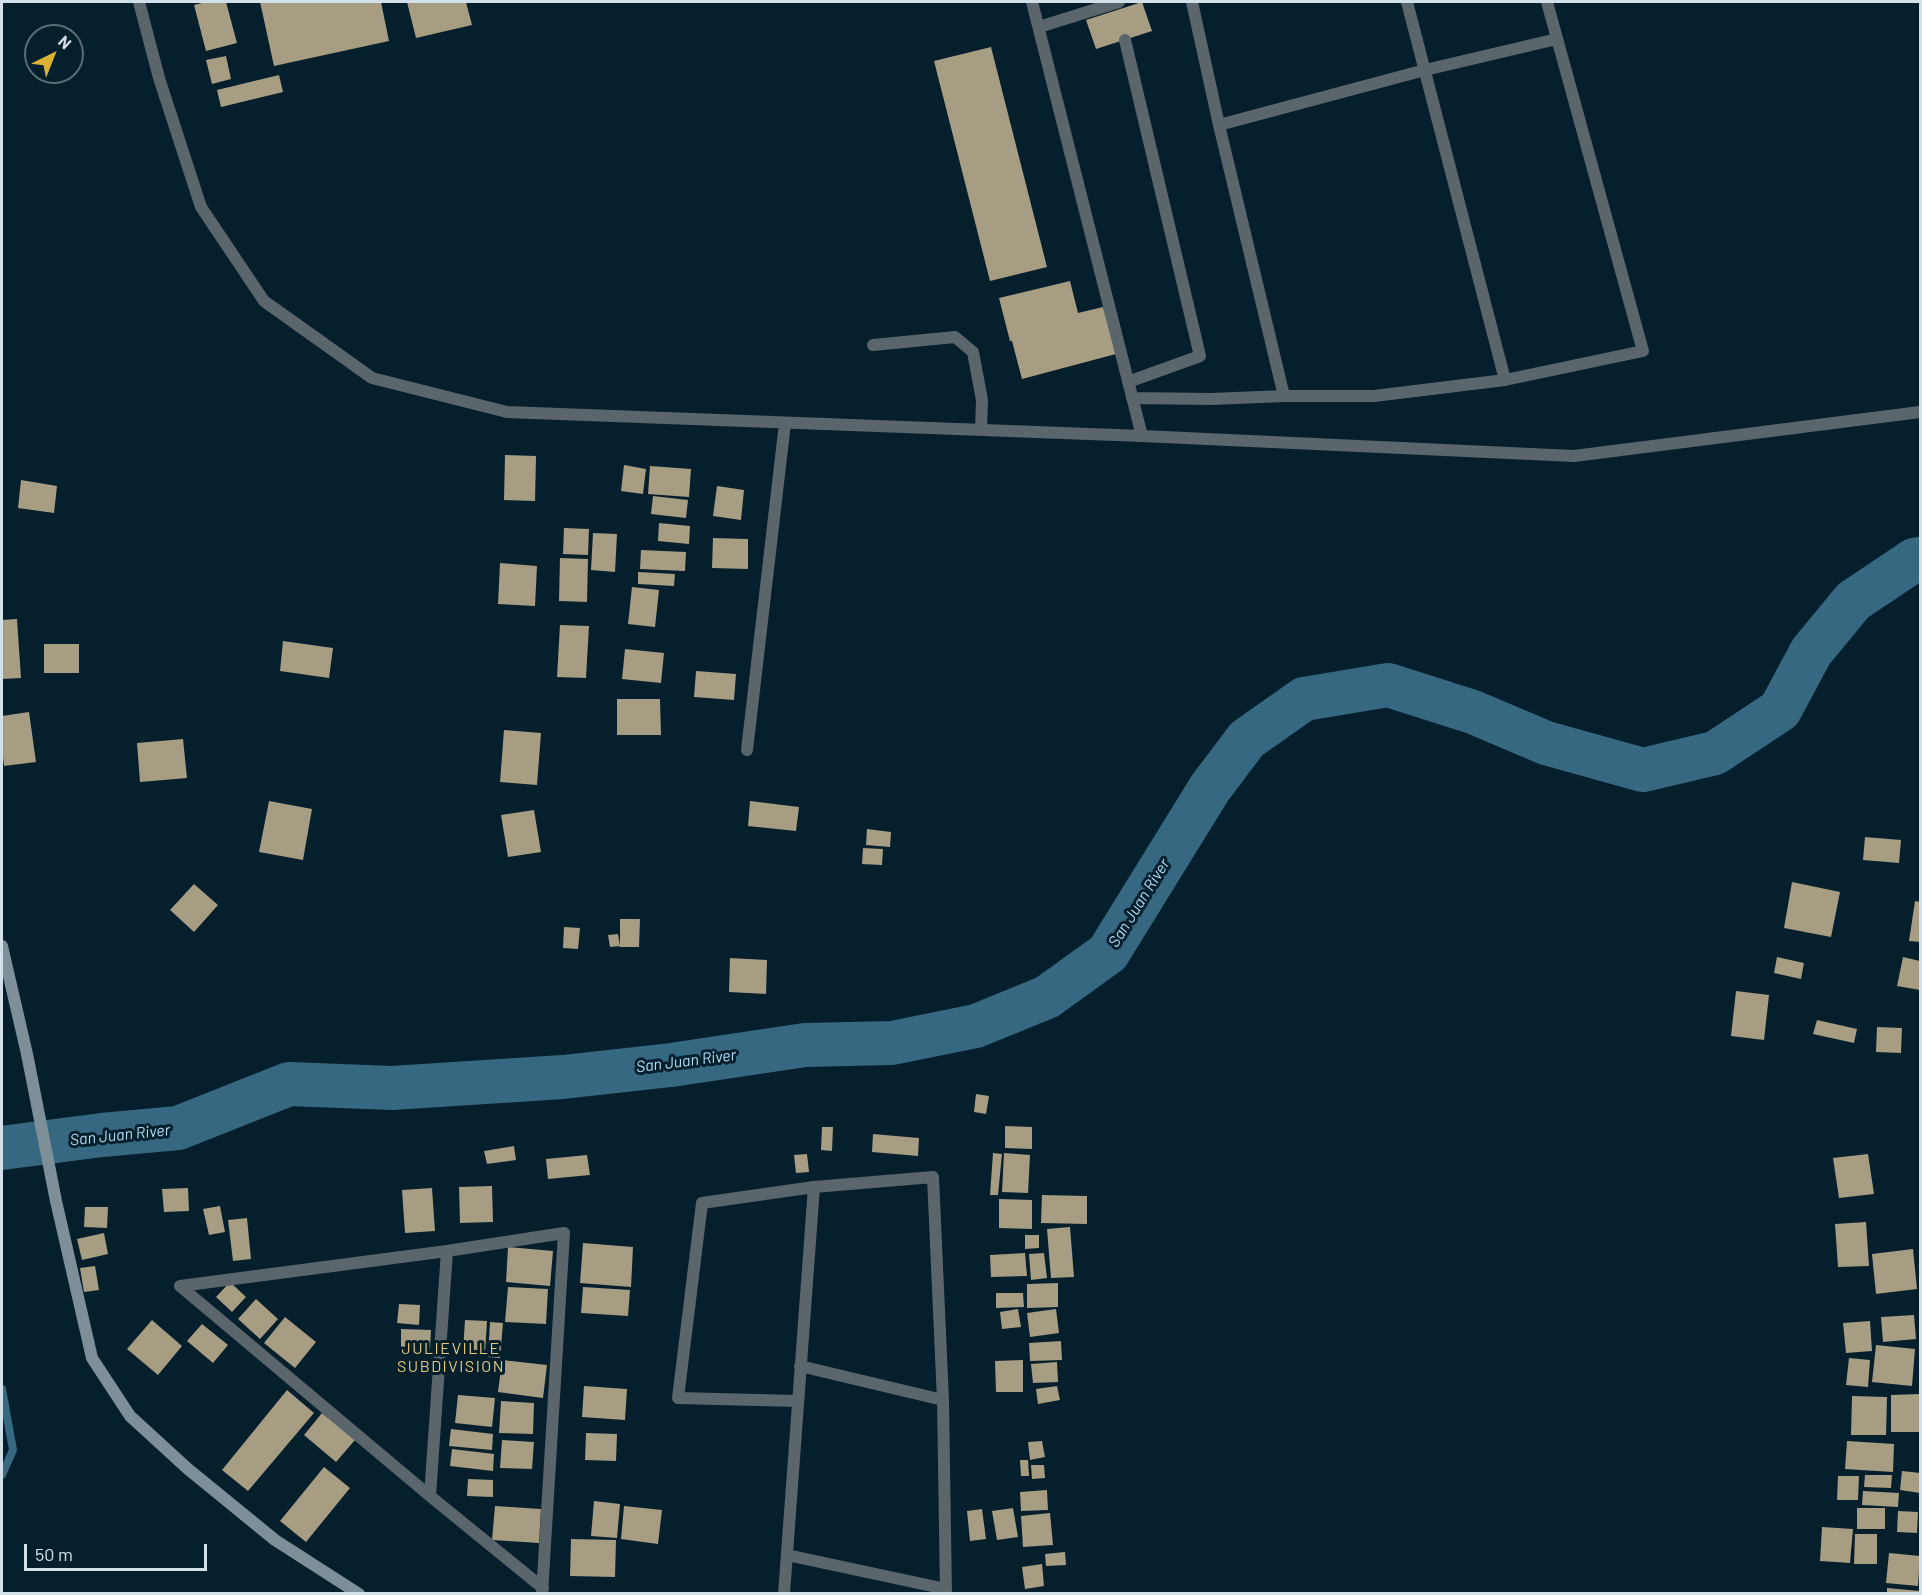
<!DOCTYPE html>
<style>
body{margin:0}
#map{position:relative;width:1922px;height:1595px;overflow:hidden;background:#061f2c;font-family:Barlow,sans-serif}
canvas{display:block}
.frame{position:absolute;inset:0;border:3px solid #d2e1e9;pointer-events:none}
.north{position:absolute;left:24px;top:24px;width:60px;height:60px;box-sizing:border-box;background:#061f2c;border:2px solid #586d78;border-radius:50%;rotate:43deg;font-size:16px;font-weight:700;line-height:24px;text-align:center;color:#d2e1e9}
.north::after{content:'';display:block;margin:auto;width:21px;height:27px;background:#dbb233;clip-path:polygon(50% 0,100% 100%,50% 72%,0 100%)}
.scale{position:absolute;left:24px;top:1544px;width:183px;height:27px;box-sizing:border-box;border:3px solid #d2e1e9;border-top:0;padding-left:8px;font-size:18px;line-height:21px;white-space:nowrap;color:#d2e1e9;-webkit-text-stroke:4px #061f2c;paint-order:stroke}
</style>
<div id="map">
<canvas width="1922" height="1595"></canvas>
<div class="frame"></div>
<div class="north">N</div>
<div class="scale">50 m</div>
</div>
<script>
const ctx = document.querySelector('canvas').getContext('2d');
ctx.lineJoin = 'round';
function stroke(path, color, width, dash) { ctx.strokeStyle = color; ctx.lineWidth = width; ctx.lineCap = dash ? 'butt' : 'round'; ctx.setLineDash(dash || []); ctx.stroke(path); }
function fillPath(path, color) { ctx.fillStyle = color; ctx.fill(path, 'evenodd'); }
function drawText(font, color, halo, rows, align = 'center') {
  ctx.font = font + ' Barlow,sans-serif'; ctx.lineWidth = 6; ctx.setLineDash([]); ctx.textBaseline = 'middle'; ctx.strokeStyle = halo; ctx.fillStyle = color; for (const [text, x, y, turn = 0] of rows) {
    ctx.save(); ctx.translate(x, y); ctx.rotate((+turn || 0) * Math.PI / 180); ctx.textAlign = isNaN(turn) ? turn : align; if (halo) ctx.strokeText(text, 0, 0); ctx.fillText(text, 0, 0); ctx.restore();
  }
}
const stream = new Path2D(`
 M2,1389L13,1450L2,1475`);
const river = new Path2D(`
 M2,1148L102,1135L178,1128L289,1084L392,1088L563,1077L671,1065L805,1045L892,1043L976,1026L1047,997L1108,953L1210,788L1247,739L1304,699L1388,685L1473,712L1546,743L1643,770L1715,753L1780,710L1811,652L1853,601L1914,560L1920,559`);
const building = new Path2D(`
 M206,2H226L237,43L206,51L194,5Z
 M260,2H381L389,41L274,66Z
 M407,2H466L472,25L416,38Z
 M1142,2L1152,31L1096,49L1086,20Z
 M991,47L1047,267L990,281L934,61Z
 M226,56L231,79L212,84L206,60Z
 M279,75L283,92L221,107L217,90Z
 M1070,281L1078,313L1103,307L1116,354L1022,379L1012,341H1010L999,298Z
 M505,455L536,456L535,501L504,500Z
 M624,465L646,469L643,494L621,491Z
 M650,466L691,469L689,497L648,494Z
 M21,480L57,486L54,513L18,508Z
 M717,486L744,490L741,520L713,516Z
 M653,496L688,500L686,518L651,514Z
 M659,523L690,526L689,544L658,541Z
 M564,528L589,529L588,555L563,554Z
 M593,533L617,534L615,572L591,570Z
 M713,538L748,539V569L712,568Z
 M641,550L686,552L685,571L640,569Z
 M560,558L588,559L587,602L559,601Z
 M500,563L537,566L535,606L498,604Z
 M638,572L675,574L674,586L638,584Z
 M632,587L659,590L655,627L628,624Z
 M17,619L21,678L2,679V620Z
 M560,625L589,626L586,678L557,677Z
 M283,641L333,648L329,678L280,671Z
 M44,644H79V673H44Z
 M625,649L664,653L661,683L622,679Z
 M696,671L736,674L734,700L694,697Z
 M617,699H660L661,735H617Z
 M29,712L36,762L4,766L2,748V716Z
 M504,730L541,733L537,785L500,782Z
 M183,739L187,778L140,782L137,743Z
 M269,801L312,809L303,860L259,852Z
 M750,801L799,807L796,831L748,826Z
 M534,810L541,852L508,857L501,815Z
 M867,829L891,832L890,847L866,845Z
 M1865,837L1901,840L1899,863L1863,860Z
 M863,848L883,849L882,865L862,864Z
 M1792,882L1840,892L1831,937L1784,928Z
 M194,884L218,905L194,932L170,910Z
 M1915,901L1920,902V942L1909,941Z
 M620,919H640L639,947H620Z
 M564,927L580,928L578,949L563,948Z
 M618,934L620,946L610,947L608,935Z
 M1777,957L1804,963L1801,979L1774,973Z
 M1903,957L1920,961V990L1897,986Z
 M730,958L767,960L766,994L729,992Z
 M1736,991L1769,995L1764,1040L1731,1036Z
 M1817,1020L1857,1029L1854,1043L1813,1034Z
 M1877,1027L1902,1028L1901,1053L1876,1052Z
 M976,1094L989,1096L986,1114L974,1112Z
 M1005,1126L1032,1127V1149L1005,1148Z
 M822,1127H833L832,1151L821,1150Z
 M873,1134L919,1138L918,1156L872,1152Z
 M514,1146L516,1160L487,1164L484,1151Z
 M993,1153L1002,1154L998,1195H990Z
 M1004,1153L1030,1155L1028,1193L1002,1192Z
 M807,1154L809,1172L796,1173L794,1155Z
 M1868,1154L1874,1194L1839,1198L1833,1158Z
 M587,1155L590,1175L548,1179L546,1159Z
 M492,1186L493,1222L460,1223L459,1187Z
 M188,1188L189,1211L164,1212L162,1189Z
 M432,1188L435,1231L405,1233L402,1190Z
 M1042,1195L1087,1196V1224L1041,1223Z
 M999,1199L1032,1200V1229L999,1228Z
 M220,1206L225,1232L209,1235L203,1209Z
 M85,1207H108L107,1228L84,1227Z
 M247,1218L251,1259L233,1261L228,1220Z
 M1866,1222L1869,1266L1838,1267L1835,1224Z
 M1070,1227L1074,1277L1051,1278L1047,1229Z
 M104,1233L108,1254L82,1260L77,1239Z
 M1025,1235H1039V1248L1025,1249Z
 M583,1243L633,1247L631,1287L580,1283Z
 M508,1247L553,1251L550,1286L506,1282Z
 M1913,1249L1917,1289L1876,1294L1872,1254Z
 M1025,1253L1027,1276L991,1277L990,1255Z
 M1044,1253L1047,1278L1031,1280L1029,1254Z
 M95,1266L99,1290L84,1292L80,1268Z
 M230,1282L246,1297L232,1312L216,1297Z
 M1058,1283V1307L1027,1308V1284Z
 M508,1287L548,1289L546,1324L505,1322Z
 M583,1287L630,1290L628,1316L581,1313Z
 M996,1293H1023L1024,1307L996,1308Z
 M256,1299L278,1319L260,1339L238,1319Z
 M399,1304L420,1305L419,1325L397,1323Z
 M1018,1309L1021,1327L1002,1329L1000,1312Z
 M1056,1309L1059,1333L1030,1337L1027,1313Z
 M1914,1315L1916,1339L1883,1342L1881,1317Z
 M285,1317L316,1342L295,1368L264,1343Z
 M152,1320L182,1346L158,1375L127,1349Z
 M465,1320L487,1321L485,1353L463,1352Z
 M1870,1321L1872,1351L1846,1353L1843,1323Z
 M490,1322L503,1323L500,1358L488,1357Z
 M202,1324L228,1345L213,1363L187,1341Z
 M401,1329L431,1330L430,1349L401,1347Z
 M1061,1341L1062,1360L1030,1361L1029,1343Z
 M1876,1345L1915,1349L1912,1386L1872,1382Z
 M1849,1358L1870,1360L1868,1387L1846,1385Z
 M502,1360L547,1365L543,1398L498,1392Z
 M1023,1360V1392H996L995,1361Z
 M1057,1362L1058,1382L1033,1383L1031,1364Z
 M584,1386L627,1389L625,1420L582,1417Z
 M1057,1386L1060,1400L1038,1404L1036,1389Z
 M287,1390L314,1413L248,1491L222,1470Z
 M1920,1394V1432H1891V1395Z
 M458,1395L495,1398L492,1427L455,1423Z
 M1852,1396L1887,1397L1886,1435H1851Z
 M501,1401L534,1403L533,1434L499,1433Z
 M322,1413L355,1440L336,1462L304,1435Z
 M451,1429L493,1434L492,1450L449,1446Z
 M586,1433L617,1434L616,1461L585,1460Z
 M502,1440L534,1442L532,1469L500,1468Z
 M1042,1441L1045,1457L1030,1460L1028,1442Z
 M1847,1441L1894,1444L1893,1472L1845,1469Z
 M452,1449L494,1454L493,1471L450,1466Z
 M1020,1460H1028L1029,1476H1021Z
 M1031,1465H1044L1045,1478L1032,1479Z
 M324,1467L350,1488L306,1542L280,1521Z
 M1902,1471L1920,1473V1493L1900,1490Z
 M1865,1475H1892L1891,1488L1864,1487Z
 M1838,1476H1859L1858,1500H1837Z
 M468,1479L493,1480V1497L467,1496Z
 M1047,1490L1048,1510L1021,1511L1020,1492Z
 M1863,1491L1899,1493L1898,1507L1862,1505Z
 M594,1501L620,1504L617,1538L591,1536Z
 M495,1506L541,1509L539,1543L492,1540Z
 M624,1506L662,1510L658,1544L621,1539Z
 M1013,1508L1018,1537L997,1540L992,1511Z
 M1857,1508H1885V1529H1857Z
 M982,1509L986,1539L970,1541L967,1511Z
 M1898,1511L1918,1512L1917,1533L1897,1532Z
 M1050,1513L1053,1545L1023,1547L1021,1516Z
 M1822,1527L1853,1529L1850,1563L1820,1561Z
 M1855,1534H1877V1564H1854Z
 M571,1539L616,1540L615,1577L570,1576Z
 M1065,1552L1066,1565L1046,1566L1045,1554Z
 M1889,1553L1920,1556L1918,1586L1886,1583Z
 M1042,1564L1044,1586L1025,1589L1022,1567Z
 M1887,1588L1920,1591V1594H1887Z`);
const service = new Path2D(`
 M139,2L159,78L201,207L264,301L372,378L507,412L1142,436L1574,456L1920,412
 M1032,2L1142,436
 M1192,2L1219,125L1284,396
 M1407,2L1505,380
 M1039,27L1119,2
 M1125,40L1200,356L1128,382
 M1219,125L1425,70L1557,39
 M873,345L955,337L973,352L982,400L981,430
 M1132,398L1211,399L1284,396H1374L1505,380L1643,351L1547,2
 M747,750L785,423`);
const minor = new Path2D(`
 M800,1366L943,1400
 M797,1401L678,1398L702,1203L814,1187L933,1177L943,1400L946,1594
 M430,1496L447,1251
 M787,1555L946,1589
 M542,1594L564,1233L447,1251L180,1286L430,1496L543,1588
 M784,1594L814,1187`);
const secondary = new Path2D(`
 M2,946L27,1054L56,1201L92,1358L130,1416L188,1469L275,1540L359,1594`);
const waterNames = [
 ["San Juan River",1139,903,-58],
 ["San Juan River",686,1061,-7],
 ["San Juan River",120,1135,-6]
];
const neighbourhoodNames = [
 ["JULIEVILLE",451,1349],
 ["SUBDIVISION",451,1367]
];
stroke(stream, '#366881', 8);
stroke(river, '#366881', 44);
fillPath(building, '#a79d82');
stroke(service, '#5a666c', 12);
stroke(minor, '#5a666c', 12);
stroke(secondary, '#7d909a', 12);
drawText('italic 16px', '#b1def7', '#061f2c', waterNames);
ctx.letterSpacing = '1.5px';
drawText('16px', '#e6ca7e', '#061f2c', neighbourhoodNames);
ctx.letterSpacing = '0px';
</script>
